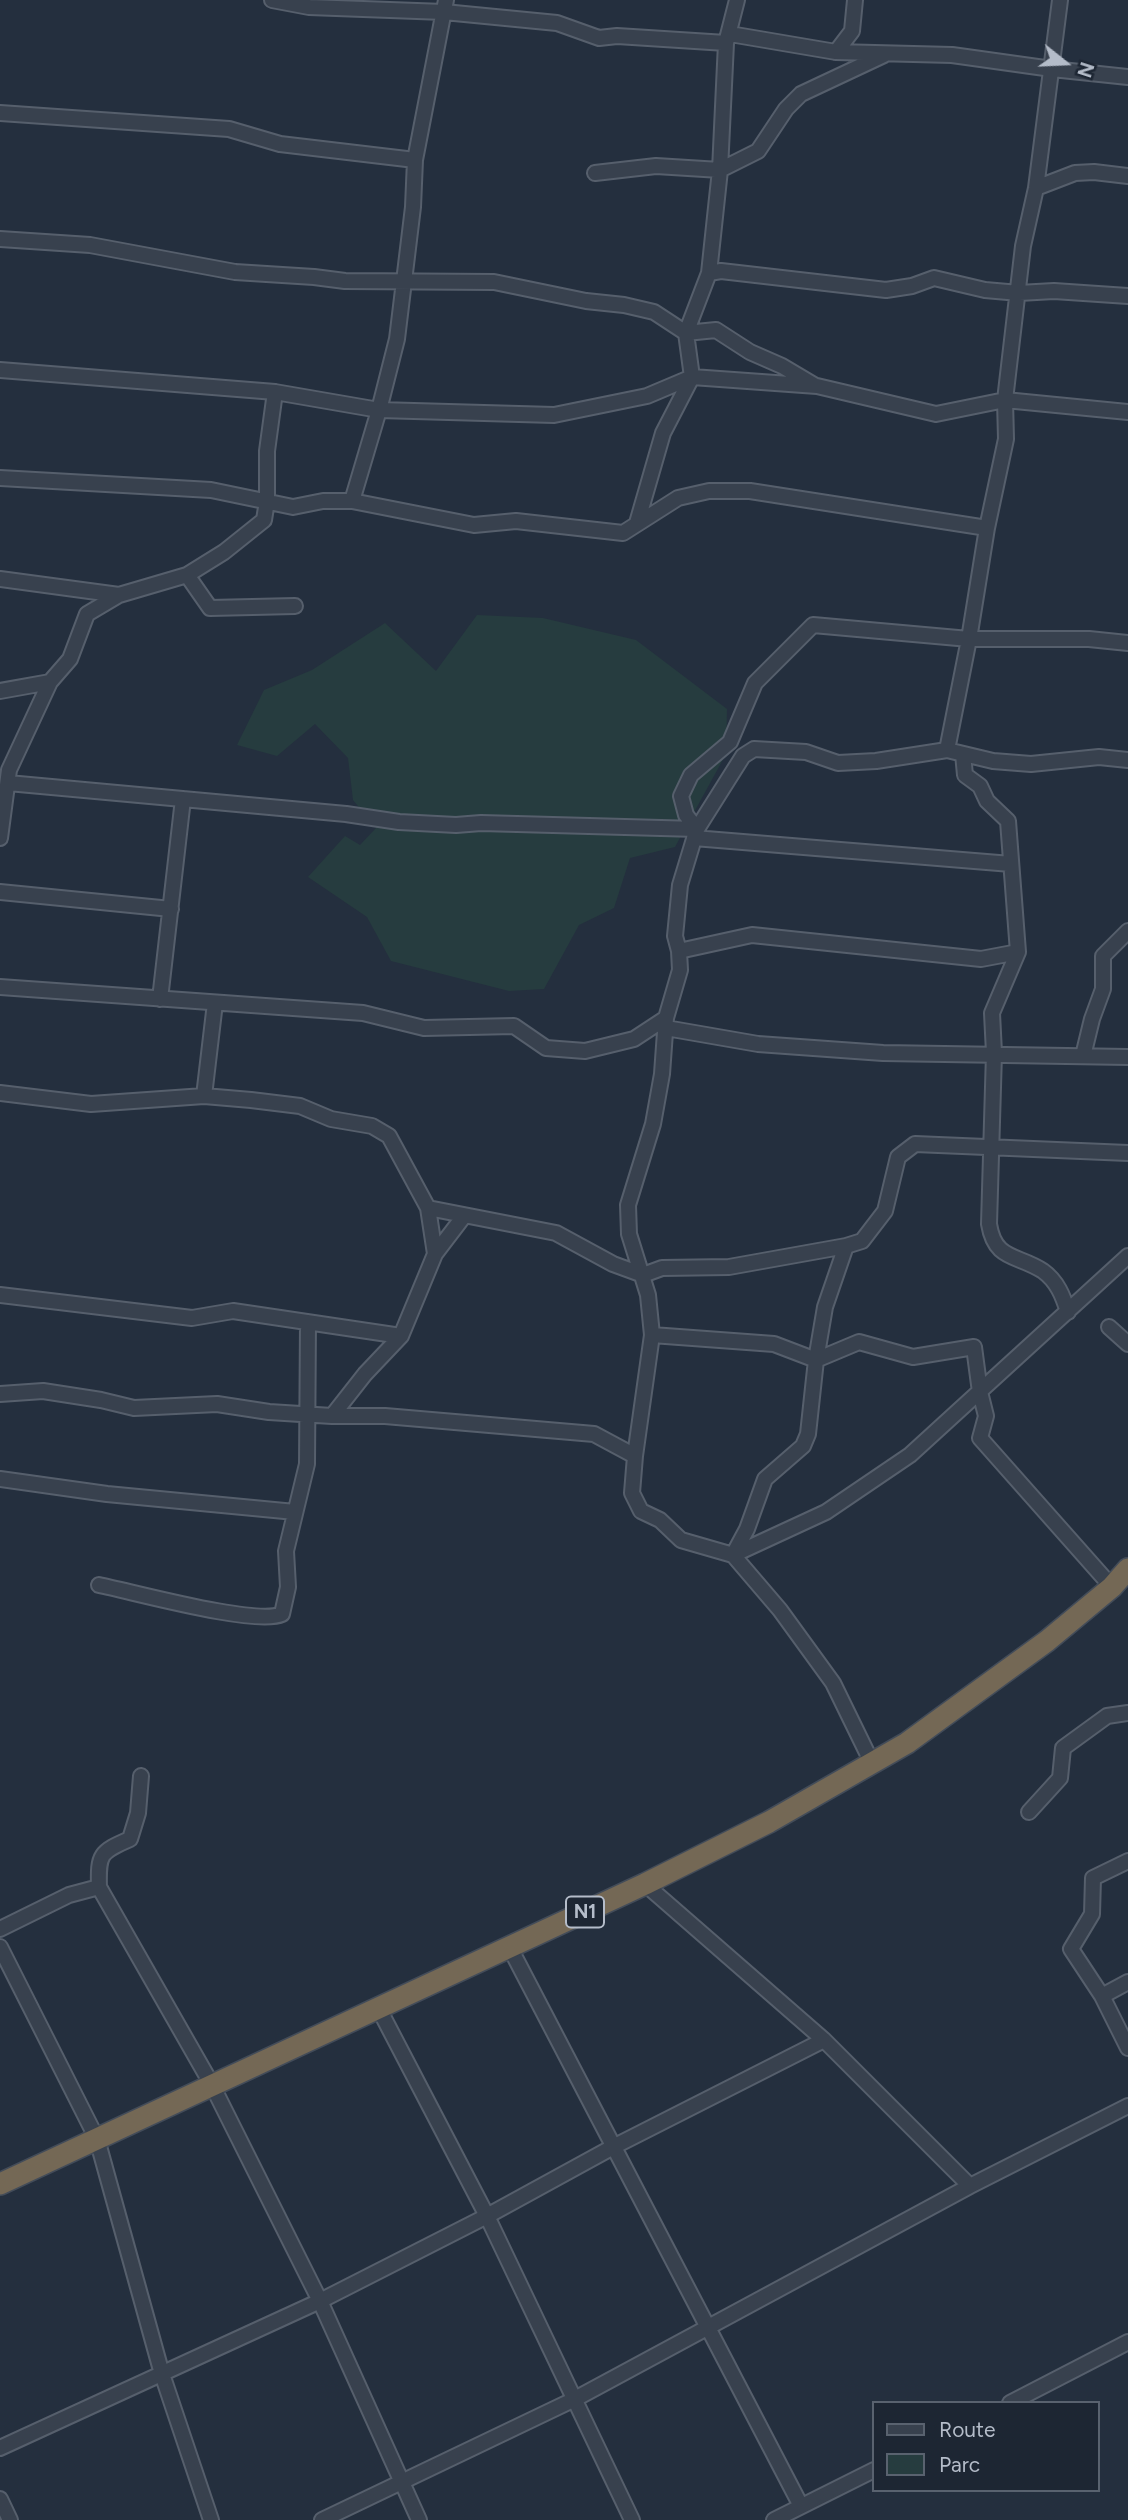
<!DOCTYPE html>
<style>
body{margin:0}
#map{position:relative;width:1128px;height:2520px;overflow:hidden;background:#242f3e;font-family:Figtree,sans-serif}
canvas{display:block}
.legend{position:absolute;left:872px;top:2401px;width:228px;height:91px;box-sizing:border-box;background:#1d2633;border:2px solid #59626f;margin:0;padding:9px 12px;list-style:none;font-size:21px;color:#b4bcc9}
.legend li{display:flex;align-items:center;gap:14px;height:35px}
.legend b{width:35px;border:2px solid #59626f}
.north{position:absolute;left:1030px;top:28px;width:70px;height:70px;-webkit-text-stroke:5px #1d2633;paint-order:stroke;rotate:108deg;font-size:19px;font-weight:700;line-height:28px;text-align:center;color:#b4bcc9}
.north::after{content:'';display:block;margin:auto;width:24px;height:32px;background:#b4bcc9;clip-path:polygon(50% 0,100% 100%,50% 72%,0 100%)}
</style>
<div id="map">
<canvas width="1128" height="2520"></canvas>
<ul class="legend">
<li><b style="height:9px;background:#38414e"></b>Route</li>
<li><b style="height:19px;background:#263c3f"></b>Parc</li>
</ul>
<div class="north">N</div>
</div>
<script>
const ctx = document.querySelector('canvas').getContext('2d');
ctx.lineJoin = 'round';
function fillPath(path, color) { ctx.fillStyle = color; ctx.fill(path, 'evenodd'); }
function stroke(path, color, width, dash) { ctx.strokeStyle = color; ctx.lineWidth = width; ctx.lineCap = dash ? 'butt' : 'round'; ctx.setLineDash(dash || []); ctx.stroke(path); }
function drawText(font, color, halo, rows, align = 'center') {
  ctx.font = font + ' Figtree,sans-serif'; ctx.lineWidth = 5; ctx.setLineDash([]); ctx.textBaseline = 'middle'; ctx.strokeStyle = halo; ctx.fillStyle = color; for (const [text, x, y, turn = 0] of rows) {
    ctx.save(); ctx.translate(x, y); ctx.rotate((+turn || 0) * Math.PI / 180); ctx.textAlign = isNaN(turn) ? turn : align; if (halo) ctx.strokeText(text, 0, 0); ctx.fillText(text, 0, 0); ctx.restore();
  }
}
const green = new Path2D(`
 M477,615L543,618L636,640L727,709L726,754L675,847L630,858L614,908L579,925L544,989L509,991L391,961L367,917L308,877L345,836L360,845L376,828L353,800L348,758L315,724L277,756L237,745L264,690L312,670L385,623L436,671Z`);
const minor = new Path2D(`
 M272,0L309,7L444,12L557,23L599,38L617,36L726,43
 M737,0L726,43L720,170L709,273L686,333L716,330L750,352L782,366L814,385
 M730,34L836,52L952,55L1052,69L1128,77
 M836,52L852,31L855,0
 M0,113L229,129L280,144L415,160
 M595,173L656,166L720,170L758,151L786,109L801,94L884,55
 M1036,188L1075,173L1094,172L1128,176
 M0,239L90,245L235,272L314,277L345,281L494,282L586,301L624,305L654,312L686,333L692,377L663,433L637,523
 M709,273L721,271L886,290L912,286L934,278L985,290L1019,293L1054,291L1128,296
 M0,370L275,392L379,410L397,339L413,207L415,160L446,0
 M0,478L211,490L293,507L323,501H352L474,525L516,521L623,533L678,498L709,491H750L987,528
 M352,501L379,410L554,415L647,396L692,377L817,386L936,414L1005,400L1128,412
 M187,575L224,552L264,520L267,501V451L275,392
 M0,579L119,595
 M0,691L50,682
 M947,750L969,639L987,528L1006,439L1005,400L1023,246L1036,188L1060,0
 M963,754L965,775L980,786L987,801L1008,821L1018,952L992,1013L994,1053L989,1224C995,1261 1017,1254 1043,1271C1057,1281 1063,1296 1068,1312
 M8,783L346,814L399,822L456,825L481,823L697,829
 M697,829L686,815L681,796L691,775L730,742L755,683L813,625L969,639H1089L1128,643
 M0,838L9,770L50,682L70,659L87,614L119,595L187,575L210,608L295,606
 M694,838L1011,864
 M0,892L171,909
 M679,951L752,935L981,959L1018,952
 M0,987L363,1013L424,1028L514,1026L546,1048L585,1051L634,1039L666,1018
 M160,999L183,799
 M666,1028L758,1044L883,1053L1128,1057
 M1083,1056L1092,1019L1103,989V956L1128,931
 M0,1093L91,1104L204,1096L251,1100L300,1106L331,1119L372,1126L389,1136L428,1208L435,1254
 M204,1096L215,1003
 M428,1208L556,1233L613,1264L643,1275L662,1268L729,1267L846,1246L862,1241L885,1211L898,1157L915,1144L1128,1153
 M0,1295L192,1318L233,1311L401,1336
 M1109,1327L1128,1344
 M652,1335L774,1344L816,1360L825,1307L846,1246
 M0,1394L43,1391L101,1400L134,1408L217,1404L269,1412L332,1416H385L594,1434L635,1456L632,1493L641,1511L660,1520L681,1540L733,1555L780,1610L833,1683L872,1763
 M332,1416L365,1374L401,1336L435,1254L464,1216
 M635,1456L652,1335L648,1295L629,1234L628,1205L653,1124L662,1074L666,1018L680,970L679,951L675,936L680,885L697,829L743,756L754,749L806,752L838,763L876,761L947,750L993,761L1031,764L1099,757L1128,760
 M0,1479L107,1494L295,1512
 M733,1555L747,1529L765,1479L803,1446L808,1434L816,1360L859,1342L913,1357L974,1347L980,1392L986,1416L980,1438L1112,1587
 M733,1555L826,1512L910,1455L1128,1256
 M99,1585C134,1592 256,1626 282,1614L288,1587L286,1551L307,1464L308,1322
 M141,1776L138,1813L130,1839C100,1852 98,1854 99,1887L212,2085L320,2301L419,2520
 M1029,1812L1060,1778L1063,1748L1107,1716L1128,1713
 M1128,1861L1093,1878L1092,1914L1071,1949L1102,1996L1128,2048
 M645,1884L824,2040L970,2186
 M0,1929L69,1895L99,1887
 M509,1946L801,2506
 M0,1947L97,2139L162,2374L211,2520
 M1102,1996L1128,1982
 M378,2007L487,2216L632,2520
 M1010,2403L1128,2342
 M0,2448L320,2301L487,2216L613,2147L824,2040
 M0,2499L10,2520
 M322,2520L575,2399L970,2186L1128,2106
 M774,2520L874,2470`);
const highway = new Path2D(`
 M0,2184L645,1884L769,1822L907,1743L1047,1641L1112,1587L1128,1569`);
const shields = [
 [585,1912,38]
];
const shieldNames = [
 ["N1",585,1912]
];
fillPath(green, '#263c3f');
stroke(minor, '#565f6c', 18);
stroke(highway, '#434c59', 24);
stroke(minor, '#38414e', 14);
stroke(highway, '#746855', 21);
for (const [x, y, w] of shields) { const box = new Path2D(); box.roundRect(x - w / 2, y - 15.5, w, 31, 5); ctx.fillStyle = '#1d2633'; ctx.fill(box); stroke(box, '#b4bcc9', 2); }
drawText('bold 19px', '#b4bcc9', null, shieldNames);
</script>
